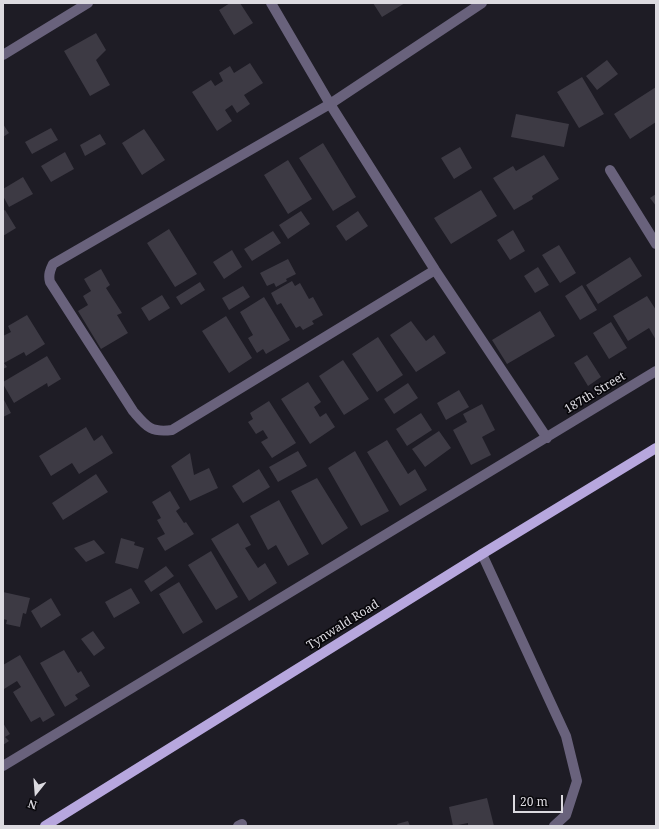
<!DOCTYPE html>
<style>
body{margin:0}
#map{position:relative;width:659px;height:829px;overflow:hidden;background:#1e1c25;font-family:"Noto Serif",serif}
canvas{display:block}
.frame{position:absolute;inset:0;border:4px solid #dcdae0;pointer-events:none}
.north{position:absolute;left:16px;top:773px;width:40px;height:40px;-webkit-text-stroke:3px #08070b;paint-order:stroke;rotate:197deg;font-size:11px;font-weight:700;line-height:16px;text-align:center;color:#dcdae0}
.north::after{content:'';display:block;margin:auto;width:14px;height:18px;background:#dcdae0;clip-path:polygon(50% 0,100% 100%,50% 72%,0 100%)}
.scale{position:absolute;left:513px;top:795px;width:50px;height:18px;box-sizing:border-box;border:2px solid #dcdae0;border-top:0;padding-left:5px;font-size:12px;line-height:14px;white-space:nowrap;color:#dcdae0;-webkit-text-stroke:3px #08070b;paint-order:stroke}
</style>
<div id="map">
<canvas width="659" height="829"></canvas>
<div class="frame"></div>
<div class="north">N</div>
<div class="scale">20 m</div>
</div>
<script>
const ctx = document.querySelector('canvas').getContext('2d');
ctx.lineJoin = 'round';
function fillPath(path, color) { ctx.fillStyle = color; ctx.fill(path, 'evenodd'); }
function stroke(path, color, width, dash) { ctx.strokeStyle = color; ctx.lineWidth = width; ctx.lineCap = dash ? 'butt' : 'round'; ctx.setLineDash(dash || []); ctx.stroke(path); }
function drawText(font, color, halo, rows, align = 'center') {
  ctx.font = font + ' "Noto Serif",serif'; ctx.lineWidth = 3.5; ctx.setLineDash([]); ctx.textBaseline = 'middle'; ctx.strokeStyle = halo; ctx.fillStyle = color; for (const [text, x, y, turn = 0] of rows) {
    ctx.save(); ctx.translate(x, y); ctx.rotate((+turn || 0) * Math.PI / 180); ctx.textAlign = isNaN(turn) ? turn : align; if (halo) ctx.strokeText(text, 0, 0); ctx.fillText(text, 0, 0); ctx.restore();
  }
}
const building = new Path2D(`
 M230,3H240L253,23L234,35L219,10Z
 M373,3H405L382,17Z
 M96,33L106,50L96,60L110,85L90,96L64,51Z
 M607,60L618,74L597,90L586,76Z
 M250,63L263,83L244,95L250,104L237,113L232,105L225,110L232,121L217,131L192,92L211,80L215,86L223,81L219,73L230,66L234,73Z
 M582,77L604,114L579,128L557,92Z
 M656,87V122L630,139L614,114Z
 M516,114L569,124L564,147L511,137Z
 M3,124L9,133L3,137Z
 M51,128L58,140L32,154L25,142Z
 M144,129L165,160L142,175L122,143Z
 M100,134L106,144L85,156L80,145Z
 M323,143L356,197L333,211L299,158Z
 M460,147L472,168L454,179L441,158Z
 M65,152L74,169L51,182L41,166Z
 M544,155L559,179L532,196L533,199L514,210L493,178L513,166L516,171Z
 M288,160L312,199L288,214L264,175Z
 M23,177L33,194L9,207L3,196V189Z
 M481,190L497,216L451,244L434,218Z
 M656,194V206L650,198Z
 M5,210L16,228L3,236V211Z
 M301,211L310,224L288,239L279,225Z
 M358,211L368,226L346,241L336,226Z
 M169,229L197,274L175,287L147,243Z
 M513,230L525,251L510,260L497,240Z
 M273,231L281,243L252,261L244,249Z
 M559,245L576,273L560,283L542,255Z
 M232,250L242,267L224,279L213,262Z
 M630,257L642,276L598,304L586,285Z
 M288,259L296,274L286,279L287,281L276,287L274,283L267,286L260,273Z
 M538,267L549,285L535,293L524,276Z
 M101,269L110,285L106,288L122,313L117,315L128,333L101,349L78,311L88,305L83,296L91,291L84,279Z
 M292,281L295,286L300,283L309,299L313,297L323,315L312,321L314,324L303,330L300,326L296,328L281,303L277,305L271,293Z
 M200,282L205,290L181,305L176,297Z
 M582,285L597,310L580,320L565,296Z
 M243,286L250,297L229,310L222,298Z
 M162,295L170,308L149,321L141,308Z
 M647,296L656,310V340L649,328L628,341L613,316Z
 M264,297L290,340L266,354L263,349L257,353L248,338L253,335L240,312Z
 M540,311L555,336L507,364L492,340Z
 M27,315L45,344L26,356L24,352L4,363L7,367L3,369V336L11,332L8,326Z
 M226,316L252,358L229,373L202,331Z
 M411,321L426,341L434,335L446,353L416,372L390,335Z
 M611,322L627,348L609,359L593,333Z
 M378,337L403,375L377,392L352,354Z
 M587,355L601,377L588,386L574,363Z
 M47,356L61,379L48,387L47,383L14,403L3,384V382Z
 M343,360L369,399L344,415L319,376Z
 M308,382L321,402L314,407L320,417L326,413L335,427L310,444L281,399Z
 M408,383L418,398L394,414L384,399Z
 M459,390L469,407L446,420L437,403Z
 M3,398L11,413L3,417Z
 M269,401L296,443L272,458L261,442L268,438L263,430L256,434L248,422L253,419L250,413Z
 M482,404L495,430L482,437L491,455L471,465L453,430L467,422L463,414Z
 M421,413L432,430L407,446L396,429Z
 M86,427L94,441L102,435L113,453L79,474L72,463L51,476L39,456Z
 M439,431L451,448L425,467L412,449Z
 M387,440L408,474L415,469L427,490L400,506L367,452Z
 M298,451L307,466L278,482L269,467Z
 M355,451L389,511L361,526L328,468Z
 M190,453L194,475L209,468L218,488L190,501L171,466Z
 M259,469L270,487L243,503L232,486Z
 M96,474L108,492L63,520L52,503Z
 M317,478L348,528L322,545L291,491Z
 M170,491L180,508L176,511L184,523L186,522L194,534L165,551L157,538L165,534L157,520L161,518L152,502Z
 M279,500L309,554L288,566L276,545L268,550L250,516Z
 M238,523L251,545L245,548L258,568L265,563L277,583L249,601L211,539Z
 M121,538L135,542L134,545L144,548L138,569L115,563Z
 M94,540L105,553L86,562L74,548Z
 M211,551L238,597L216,610L188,565Z
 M166,566L174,576L151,592L144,581Z
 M179,582L203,622L183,634L159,594Z
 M131,588L140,603L114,618L105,602Z
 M3,592L30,598L26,614L23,613L20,627L6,624L7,620L3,619Z
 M51,598L61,615L41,628L31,611Z
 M93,631L105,648L94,656L81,639Z
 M64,650L78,673L81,671L90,686L75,695L78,699L65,707L40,663Z
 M20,655L55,715L43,722L40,717L31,722L13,692L21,687L17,681L4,689L3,688V665Z
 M3,723L10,734L5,737L9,741L3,745Z
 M487,798L494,826H468V823L453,826L449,807Z
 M408,821L410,826H398L397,824Z`);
const minor = new Path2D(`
 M271,3L330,104L435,270L547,438
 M3,55L88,3
 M610,170L656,244
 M435,270L172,430C150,433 146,426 133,411L50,282C48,275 50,270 53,264L330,104L482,3
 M482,554L566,736L577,781L566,815L554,826
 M3,766L656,371
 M238,826L242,824`);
const major = new Path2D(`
 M45,826L482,554L656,448`);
const streetNames = [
 ["187th Street",595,393,-31],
 ["Tynwald Road",343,625,-32]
];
fillPath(building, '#3d3a44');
stroke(minor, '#69627c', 10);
stroke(major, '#b7a7de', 10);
drawText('12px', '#dcdae0', '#08070b', streetNames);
</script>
